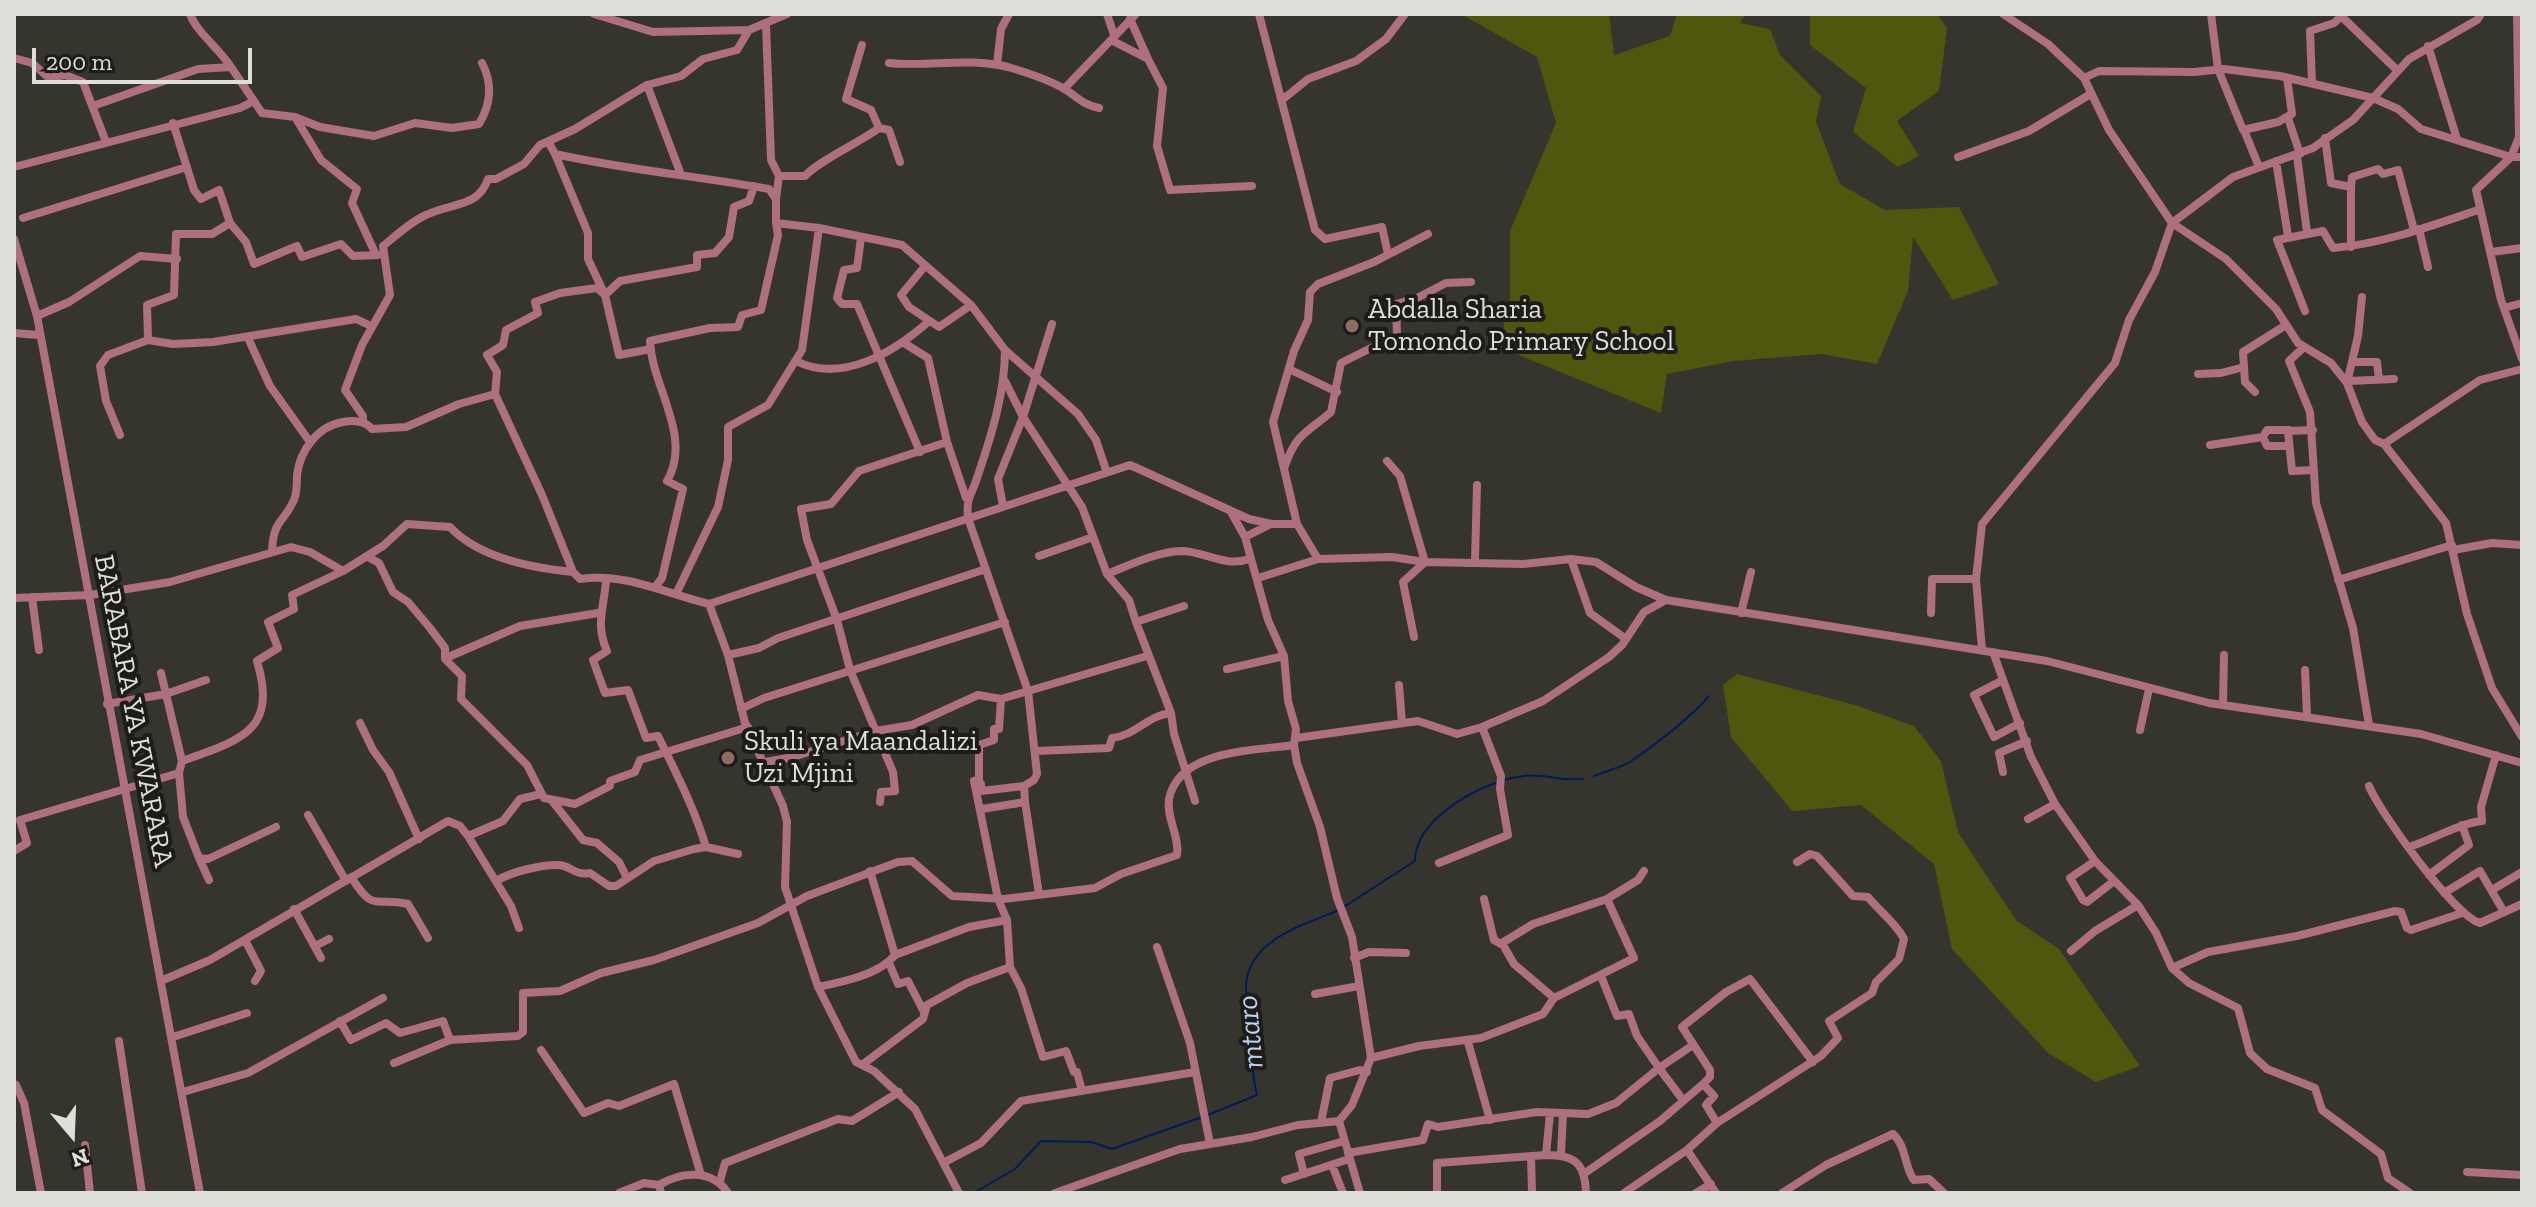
<!DOCTYPE html>
<style>
body{margin:0}
#map{position:relative;width:2536px;height:1207px;overflow:hidden;background:#36352d;font-family:"Zilla Slab",serif}
canvas{display:block}
.frame{position:absolute;inset:0;border:16px solid #dfdfda;pointer-events:none}
.north{position:absolute;left:32px;top:1095px;width:80px;height:80px;-webkit-text-stroke:6px #1d1c19;paint-order:stroke;rotate:161deg;font-size:22px;font-weight:700;line-height:32px;text-align:center;color:#dfdfda}
.north::after{content:'';display:block;margin:auto;width:28px;height:36px;background:#dfdfda;clip-path:polygon(50% 0,100% 100%,50% 72%,0 100%)}
.scale{position:absolute;left:32px;top:48px;width:220px;height:36px;box-sizing:border-box;border:4px solid #dfdfda;border-top:0;padding-left:10px;font-size:24px;line-height:28px;white-space:nowrap;color:#dfdfda;-webkit-text-stroke:6px #1d1c19;paint-order:stroke}
</style>
<div id="map">
<canvas width="2536" height="1207"></canvas>
<div class="frame"></div>
<div class="north">N</div>
<div class="scale">200 m</div>
</div>
<script>
const ctx = document.querySelector('canvas').getContext('2d');
ctx.lineJoin = 'round';
function fillPath(path, color) { ctx.fillStyle = color; ctx.fill(path, 'evenodd'); }
function stroke(path, color, width, dash) { ctx.strokeStyle = color; ctx.lineWidth = width; ctx.lineCap = dash ? 'butt' : 'round'; ctx.setLineDash(dash || []); ctx.stroke(path); }
function drawText(font, color, halo, rows, align = 'center') {
  ctx.font = font + ' "Zilla Slab",serif'; ctx.lineWidth = 8; ctx.setLineDash([]); ctx.textBaseline = 'middle'; ctx.strokeStyle = halo; ctx.fillStyle = color; for (const [text, x, y, turn = 0] of rows) {
    ctx.save(); ctx.translate(x, y); ctx.rotate((+turn || 0) * Math.PI / 180); ctx.textAlign = isNaN(turn) ? turn : align; if (halo) ctx.strokeText(text, 0, 0); ctx.fillText(text, 0, 0); ctx.restore();
  }
}
const green = new Path2D(`
 M1461,14H1609L1614,55L1670,36L1677,14H1746L1740,23L1770,29L1780,55L1821,96L1816,122L1840,184L1885,210L1959,207L1999,284L1953,300L1913,237L1908,291L1877,364L1822,354L1733,361L1667,374L1661,413L1499,347L1510,298V231L1556,123L1537,57Z
 M1810,14H1937L1947,28L1939,91L1897,121L1919,156L1898,167L1853,132L1866,88L1810,45Z
 M1737,674L1855,705L1914,726L1941,761L1958,832L1984,872L2017,921L2059,949L2140,1066L2096,1082L2048,1053L1952,949L1934,864L1861,805L1792,811L1731,737L1723,685Z`);
const stream = new Path2D(`
 M1594,776C1605,771 1620,768 1630,762C1656,744 1688,720 1709,696
 M1504,780C1542,769 1552,782 1583,779
 M1342,908L1415,861C1415,823 1466,793 1498,782
 M1208,1115L1257,1095C1251,1070 1251,1045 1252,1021C1253,1009 1245,997 1246,985C1249,940 1302,925 1337,911
 M974,1193L1015,1169L1041,1141L1091,1142L1112,1149L1202,1117`);
const minor = new Path2D(`
 M190,14C197,33 219,48 231,67
 M594,14L653,32L749,30
 M1107,14L1114,35
 M1259,14L1315,230L1325,239L1382,227L1388,254
 M2003,14L2048,44L2084,78L2099,71L2194,72L2224,69L2280,76L2373,98L2398,109L2421,129L2511,157H2522
 M2211,14L2218,69L2243,130L2278,122L2292,114L2287,78
 M2339,14L2398,71
 M2517,14L2519,137L2511,157L2476,190L2501,300L2522,359
 M1130,19L1148,59
 M766,24L771,160L779,176L776,199
 M1111,40L1136,14
 M862,45L846,99L871,110L879,128L889,130L900,162
 M2428,46L2457,139
 M14,58L32,63L49,78L65,75L83,82L106,142
 M889,63C929,67 968,57 1008,67C1025,72 1046,79 1061,87C1076,95 1082,105 1099,108
 M997,65L1001,29L1009,14
 M2084,78L2109,130L2172,223L2226,259L2276,309L2298,343L2331,363L2347,383L2362,422L2375,440L2384,444L2446,523L2467,614L2492,688L2522,737
 M2312,83L2310,31L2334,23L2344,14
 M647,85L680,172
 M1064,89L1111,40L1148,59L1163,88L1157,146L1170,190L1252,186
 M1282,100L1308,79L1356,61L1386,39L1405,14
 M93,106L198,69L231,67L262,113L295,117L321,160L357,189L352,203L376,255
 M295,117L320,127L374,136L415,123L452,128L479,124C491,104 493,84 482,63
 M2288,118L2300,154
 M173,123L194,190L201,199L219,190L230,223L246,242L254,264L297,246L302,257L341,244L353,256L378,255
 M2244,130L2259,167
 M2325,138L2331,183L2351,187V247
 M549,143L555,154C627,170 697,176 769,189L776,199V223L819,228L902,245L971,305L1005,350L1078,414L1096,440L1106,470
 M555,154L588,233V259L605,295L619,355L651,349
 M2297,156L2307,232
 M1958,157L2029,131L2089,95
 M2276,161L2288,236
 M14,167L240,108L254,101
 M779,176H805C820,160 857,144 879,128
 M2351,187L2352,177L2378,169L2383,174L2398,170L2414,230
 M23,218L187,167
 M2419,229L2428,267
 M861,238L857,268L844,270L837,298L842,304H857L920,452
 M14,239L37,316L200,1193
 M2491,252L2522,248
 M925,266L901,295L909,307L939,327L971,305
 M2504,308L2522,303
 M2305,311L2277,240L2323,231L2333,248C2382,244 2431,226 2478,210
 M37,316L69,302L140,256L177,259
 M1052,324L1023,417L1082,507L1107,574L1129,600L1136,622
 M14,333L38,335
 M248,338L270,386L310,442
 M148,340L147,305L174,295L176,234H212L230,223
 M904,343L928,358L947,442L966,498
 M2303,348L2289,361L2310,412L2316,503L2353,628L2369,725
 M796,361C842,384 894,352 928,322
 M2353,362H2377L2379,379
 M1289,369L1337,392
 M2198,374L2221,373L2244,367
 M2349,381L2394,379
 M2347,383L2358,336L2362,297
 M2255,392L2245,382L2243,352L2286,325
 M495,394L497,372L487,355L503,345L506,330L538,313L535,302L560,293L597,288L605,295L620,281L697,267V255L715,253L729,237L734,207L749,201L754,186
 M363,422V416L345,390L362,345L390,295L383,246C397,235 410,222 426,215C453,202 478,208 488,179H496L524,164L540,145L575,129L647,85L681,76L703,59L737,50L749,30L787,14
 M2313,430L2288,431L2292,471L2314,470
 M120,435L106,401L100,366L108,355L148,340L173,344L213,342L356,319L371,326
 M2263,437L2267,446H2289
 M2384,444L2480,380L2522,369
 M2210,445L2263,437L2267,430H2289
 M1387,461L1400,476L1425,562L1403,582L1414,637
 M1285,466C1296,433 1307,433 1331,412L1341,363L1397,335L1396,304L1417,298L1446,283L1471,282
 M1003,506L998,479L1023,417L1005,381
 M1297,524L1273,422L1294,351L1308,320L1310,292L1318,284L1374,262L1428,234
 M1245,537L1271,524
 M272,550C274,518 284,523 294,500C297,493 297,483 297,475C300,450 318,426 343,422C353,420 365,421 372,429L406,427L459,404L495,394L542,495L573,572
 M2453,550L2492,543L2522,545
 M1039,556L1093,537
 M368,557L379,563L393,592L408,602L430,628L445,648V659L462,676L461,699L527,765L544,798L575,804L610,786V781L635,772L640,760L748,727
 M1571,559L1590,613L1626,639
 M1475,560L1477,485
 M1107,574C1130,565 1156,552 1181,551C1205,551 1225,568 1249,559
 M1258,578L1318,559L1392,557L1425,562L1523,564L1571,559L1596,562L1636,587L1666,600
 M2338,580L2452,545
 M606,581C604,608 595,624 607,651L593,660L605,693L628,690L646,738L658,736C676,773 694,807 706,847
 M656,586L662,578L683,489L667,481C693,436 652,388 650,341L710,328L738,327L742,315L761,310L778,235L776,223
 M676,594L718,507L728,460V427L768,405L802,350L819,228
 M32,597L39,650
 M14,598L90,595L170,582L291,547L310,552L343,571L383,546L407,524L450,527C479,558 532,568 573,572L580,579C625,572 667,594 709,604L1130,465L1249,519L1271,524H1297L1318,559
 M709,604L728,655L745,723L783,806L787,822L785,887L818,987L856,1062L874,1071L915,1109L959,1193
 M1184,606L1136,622L1171,713L1174,734L1195,801
 M1741,613L1751,572
 M1931,613L1932,579H1976
 M1982,650L1976,579L1982,524L2115,363L2129,320L2155,272L2172,223L2233,177L2313,148L2353,120L2409,59L2477,20L2481,14
 M1993,652L2031,757L2055,804L2095,861L2138,905L2156,933L2172,968L2189,983L2238,1008L2250,1053L2267,1069L2315,1088L2322,1110L2381,1154L2388,1178L2410,1193
 M728,655L759,648L778,638L986,569
 M446,658L520,626L598,613
 M1227,669L1284,656
 M2305,670L2307,716
 M161,673L182,761
 M2003,680L1974,695L1994,737L2020,723
 M1399,685L1402,723
 M1001,699L999,729H994V740L979,745V780L974,781L998,899L1007,920L1010,967L1021,988L1043,1057L1066,1051L1074,1072H1077L1082,1091
 M107,704L166,694L206,680
 M2223,705L2224,655
 M741,709L764,698L1005,622
 M360,723L373,750L389,772L419,839
 M2140,730L2149,689
 M1296,738L1418,721L1457,734L1482,727L1543,701L1609,657L1622,645L1644,612L1666,600L2047,661L2209,703L2421,734L2522,763
 M1036,751L1109,748L1112,738C1137,735 1146,716 1171,713
 M766,762L793,757L875,731L912,725L978,695L1001,699L1147,656
 M2003,772L1999,753L2027,741
 M179,773L183,817L199,858L208,859L276,827
 M981,784V791L1024,786
 M2369,786C2379,811 2455,917 2480,923L2522,904
 M553,802L583,840L597,843L619,862L627,878
 M880,802L881,792L895,791L893,772L850,670L837,620L807,540L801,509L831,504L859,471L947,442
 M1025,802L1039,894
 M982,809L1025,802L1024,786L1034,780L1037,774L1028,691L968,518C966,497 971,497 977,478C991,437 1005,393 1005,350
 M308,815L346,881
 M2028,819L2055,804
 M468,836L511,906L519,928
 M2409,847C2434,839 2457,824 2482,821L2481,807L2496,755
 M14,851L27,843L20,820L179,773L182,761C241,740 278,731 257,661L278,648L268,622L294,609L292,595L343,571
 M199,858L209,880
 M2095,861L2070,878L2083,900L2087,902L2114,881
 M1439,863L1508,835L1500,789L1501,776L1482,727
 M870,871L895,955
 M2429,875L2469,845L2462,825
 M351,877C375,914 373,896 408,904L428,938
 M496,881C511,872 542,864 560,865C573,867 575,876 590,873L609,886H616L654,861L694,849L706,847L738,854
 M2492,890L2522,872
 M2444,893L2480,871L2504,912
 M1484,899L1494,940L1501,944
 M294,909L321,958
 M245,940L261,971L255,981
 M315,946L329,939
 M1157,947L1190,1043L1210,1144
 M2071,951L2095,931L2138,905
 M1354,958L1369,952L1406,953
 M889,963L898,984L908,981L924,1012
 M2172,968L2208,952L2297,936L2395,911L2401,912L2407,928L2411,930L2462,913
 M1601,976L1617,1016L1629,1014L1637,1036L1659,1068L1693,1045
 M163,980L210,960L448,821L460,826L468,836L503,821L520,799L541,794
 M818,987C842,982 879,975 895,955L969,927L1007,920
 M1315,994L1359,986
 M1554,998L1514,964L1502,943L1533,924L1607,899
 M340,1021L351,1040L386,1023L400,1033L443,1021L450,1040L518,1036L523,1032V993L560,991L601,973L654,960L758,923L807,896L898,862L912,861L952,896L1004,899L1095,888L1121,874L1177,855C1180,837 1166,818 1169,799C1179,749 1255,751 1294,745
 M173,1037L247,1013
 M119,1041L142,1193
 M1468,1042L1490,1120
 M541,1050L584,1113L608,1103L619,1106L674,1084L701,1175
 M1371,1058L1419,1046L1481,1038L1543,1014L1554,998L1634,958L1607,899L1638,880L1644,871
 M394,1063L450,1040
 M862,1065L923,1019L927,1005L967,983L1010,967
 M1703,1084L1710,1077V1070L1682,1027L1726,992L1750,979L1813,1062
 M16,1085L24,1103L41,1193
 M183,1092L248,1073L383,998
 M1339,1121L1360,1193
 M1321,1122L1330,1078L1360,1070L1367,1072
 M85,1145L90,1193
 M1687,1150L1716,1193
 M1348,1153L1423,1140L1428,1124L1438,1127L1537,1112L1588,1114L1616,1103L1659,1068L1683,1100
 M1546,1155L1550,1113
 M1561,1155L1563,1113
 M1531,1156L1532,1193
 M945,1162L981,1143L1021,1101L1195,1072
 M1332,1165L1343,1193
 M2467,1172L2522,1175
 M1585,1173L1660,1121L1703,1084L1714,1096L1706,1105L1717,1123
 M1304,1174L1299,1154L1344,1141
 M1285,1180L1349,1159
 M720,1181L725,1163L838,1119L852,1121L899,1092
 M659,1185C682,1171 712,1169 728,1193
 M619,1193L644,1183L659,1185L661,1193
 M1055,1193L1180,1149L1252,1137L1298,1125L1339,1121L1352,1105L1371,1058L1352,937L1337,898L1320,827L1297,763L1294,745L1296,729L1288,701L1284,656L1268,620L1245,537L1231,512
 M1437,1193V1163L1546,1155C1576,1155 1585,1164 1586,1193
 M1624,1193L1687,1150L1717,1123L1821,1056L1838,1038L1829,1021L1872,993L1876,982L1899,959L1904,939C1896,923 1880,912 1868,897L1853,896L1817,856L1810,854L1797,862
 M1696,1193L1711,1184
 M1782,1193L1826,1165L1893,1134C1907,1147 1904,1167 1914,1180L1929,1179L1944,1193`);
const markers = [
 [1352,326,8,"#8d6e63"],
 [728,758,8,"#8d6e63"]
];
const poiNames = [
 ["Abdalla Sharia",1368,310],
 ["Tomondo Primary School",1368,342],
 ["Skuli ya Maandalizi",744,742],
 ["Uzi Mjini",744,774]
];
const streetNames = [
 ["BARABARA YA KWARARA",133,711,79]
];
const waterNames = [
 ["mtaro",1251,1032,-95]
];
fillPath(green, '#4f560d');
stroke(stream, '#001b5b', 2);
stroke(minor, '#ae6f7e', 8);
for (const [x, y, r, color] of markers) { const dot = new Path2D(); dot.arc(x, y, r, 0, 2 * Math.PI); ctx.fillStyle = color; ctx.fill(dot); stroke(dot, '#1d1c19', 3); }
drawText('28px', '#dfdfda', '#1d1c19', poiNames, 'left');
drawText('28px', '#dfdfda', '#1d1c19', streetNames);
drawText('italic 30px', '#bcd2f9', '#1d1c19', waterNames);
</script>
